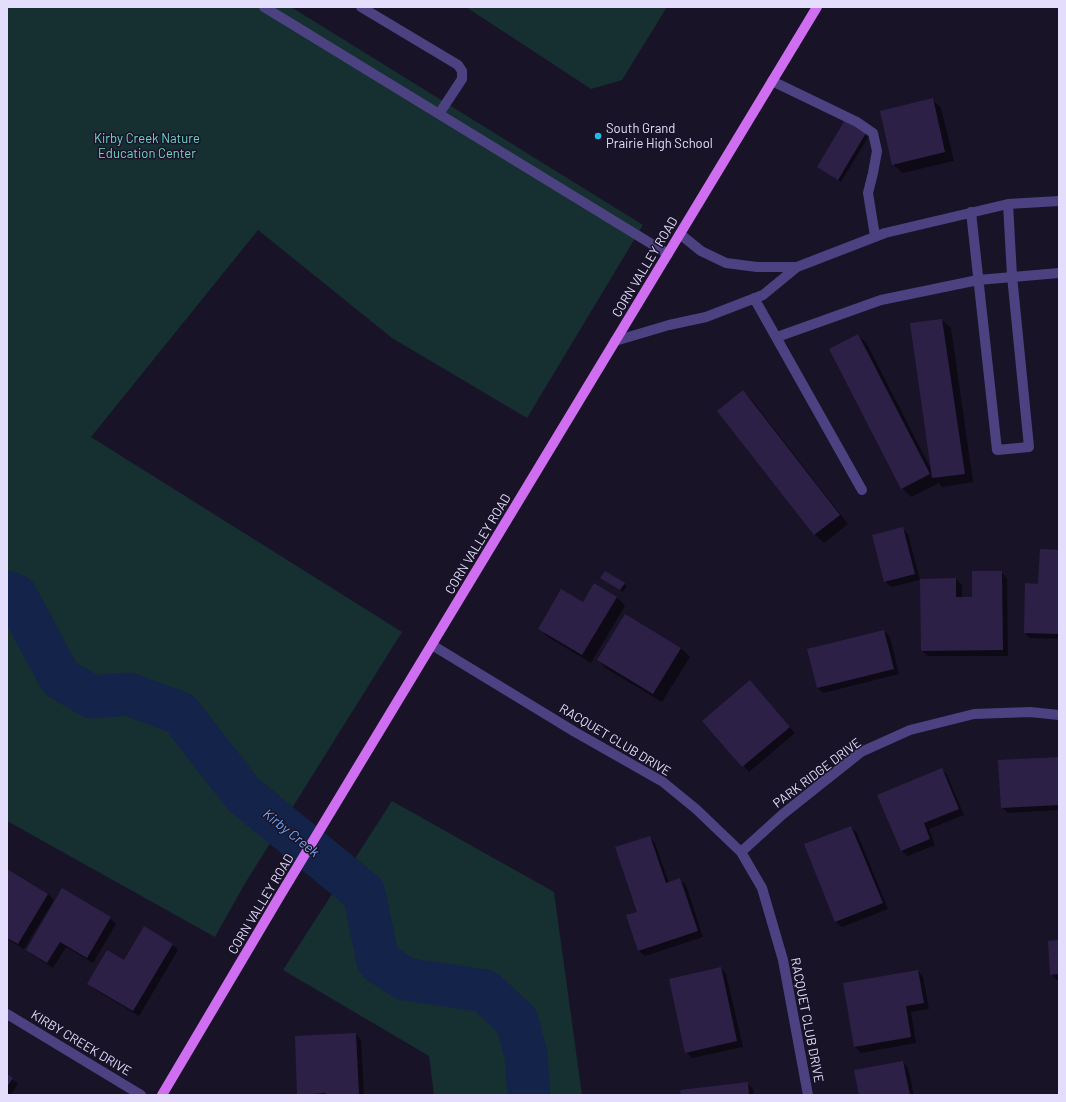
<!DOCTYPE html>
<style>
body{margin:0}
#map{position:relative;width:1066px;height:1102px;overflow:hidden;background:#191328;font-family:Barlow,sans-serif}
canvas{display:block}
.frame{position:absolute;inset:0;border:8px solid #e4ddfc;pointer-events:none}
</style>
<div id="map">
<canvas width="1066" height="1102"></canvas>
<div class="frame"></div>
</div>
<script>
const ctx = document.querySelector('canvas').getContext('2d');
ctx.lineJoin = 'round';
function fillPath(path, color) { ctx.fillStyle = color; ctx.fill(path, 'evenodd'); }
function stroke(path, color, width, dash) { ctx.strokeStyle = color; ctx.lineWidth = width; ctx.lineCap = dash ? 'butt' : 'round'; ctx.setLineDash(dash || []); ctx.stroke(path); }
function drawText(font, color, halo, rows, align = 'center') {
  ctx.font = font + ' Barlow,sans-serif'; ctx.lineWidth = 3; ctx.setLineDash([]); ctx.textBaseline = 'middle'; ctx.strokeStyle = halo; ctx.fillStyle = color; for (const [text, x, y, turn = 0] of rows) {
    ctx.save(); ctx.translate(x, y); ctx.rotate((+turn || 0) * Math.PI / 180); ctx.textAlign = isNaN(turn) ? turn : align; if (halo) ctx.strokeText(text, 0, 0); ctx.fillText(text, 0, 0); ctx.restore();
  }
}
const green = new Path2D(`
 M7,7H291L643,225L527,418L392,338L258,230L91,437L402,632L244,885L215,937L7,821Z
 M466,7H667L622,80L591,89Z
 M392,801L554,892L582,1095H434L429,1056L283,970Z`);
const shadow = new Path2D(`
 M932,99L941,108L954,161L902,173L893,164Z
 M845,122L868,137L841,182L818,167Z
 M942,320L951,328L973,482L942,487L939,483L911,497L902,488L830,350L858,335L867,344L932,471Z
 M743,392L752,400L848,524L824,543L815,535L718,411Z
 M902,528L908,534L920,580L891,587L885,581Z
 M1059,551V639L1030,638L1025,633L1039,585Z
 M1001,572L1007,578L1008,656H928L922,651L956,579L962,585V598H973Z
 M602,578L624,584L627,586L623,592Z
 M617,597L625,606L591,663L548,637L539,629L583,604Z
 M625,615L681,648L690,657L662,702L607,669L598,660Z
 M884,631L890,637L899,674L823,693L817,687Z
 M756,687L795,733L749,772L704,721Z
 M1059,758V810L1008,813L1002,807Z
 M941,769L947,775L964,815L929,829L935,845L908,856L902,851L878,796Z
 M851,827L857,833L888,909L842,927L836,922L805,845Z
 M650,837L655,843L669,883L680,880L686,885L703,937L645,956L639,951L628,916L638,913Z
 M7,870L48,894L54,900L24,949L7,939Z
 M63,890L110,918L116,924L93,963L66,947L53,968L33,955L27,949Z
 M1059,941V980H1057L1051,974Z
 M173,945L178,950L139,1016L94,989L88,983L124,961Z
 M721,968L726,974L743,1047L692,1058L686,1052Z
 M918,971L923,977L929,1009L911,1012L916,1043L861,1053L855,1047Z
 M356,1034L361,1040L364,1095H299L298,1094Z
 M903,1062L908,1068L914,1095H860Z
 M7,1076L12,1079L18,1084L11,1095H7Z
 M747,1083L753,1089L754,1095H682Z`);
const river = new Path2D(`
 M7,592L16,596L60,678L92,697L128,694L180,713L243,794L364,893L378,961L405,979L485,991L517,1021L526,1055L529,1095`);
const building = new Path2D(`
 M933,98L945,152L892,165L880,111Z
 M845,120L866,133L838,180L817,167Z
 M942,319L965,474L932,478L910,323Z
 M858,334L930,474L901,489L829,349Z
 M743,390L840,515L814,535L717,411Z
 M903,527L915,574L884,582L872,535Z
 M1040,549L1059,550V634L1024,633L1025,583L1038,584Z
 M605,571L625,583L620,590L600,578Z
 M972,571H1002L1003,650L921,651L920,579L956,578V597H972Z
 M594,583L617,597L582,655L538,629L561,589L583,602Z
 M625,614L681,648L653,694L597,660Z
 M884,630L894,669L817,688L807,649Z
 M750,680L790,727L742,767L702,721Z
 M1059,757V805L1001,808L998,760Z
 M942,768L959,809L924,823L930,839L901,851L877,795Z
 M851,826L883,903L835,922L804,844Z
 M650,836L666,883L680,878L698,931L638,951L626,915L637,912L615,847Z
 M7,869L48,894L18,944L7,938Z
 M62,888L111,917L87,958L60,942L47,963L26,950Z
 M144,926L173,944L133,1011L87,984L107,950L124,960Z
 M1059,940V974L1050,975L1048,941Z
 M721,967L737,1041L685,1053L669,979Z
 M918,970L924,1003L906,1006L911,1037L854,1047L843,983Z
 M356,1033L359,1095H326V1093L297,1095L295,1036Z
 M903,1061L910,1095H859L854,1070Z
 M7,1074L13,1078L7,1087Z
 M748,1082L749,1095H681L680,1090Z`);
const minor = new Path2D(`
 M264,7L668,254
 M361,7L458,65L462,71V79L439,114
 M772,81L857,122L873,133L877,151L873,173L868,193L875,236
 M971,212L997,450L1029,447L1012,276L1008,204
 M680,234L701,251L726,263L757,267H797
 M754,298L862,490
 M777,337L881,300L978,280L1059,273
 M615,341L669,325L706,317L763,295L797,267L885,233L1008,204L1059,201
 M432,645L575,732L663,782L696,809L741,852L762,888L783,960L808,1095
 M741,852L783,814L861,752L910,730L974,714L1030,712L1059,715
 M7,1014L141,1095`);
const major = new Path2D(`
 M162,1095L281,894L817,7`);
const markers = [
 [598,136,4,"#1bbdea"]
];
const poiNames = [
 ["South Grand",606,129],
 ["Prairie High School",606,144]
];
const parkNames = [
 ["Kirby Creek Nature",147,139],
 ["Education Center",147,154]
];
const streetNames = [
 ["CORN VALLEY ROAD",645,267,-59],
 ["CORN VALLEY ROAD",478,544,-59],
 ["RACQUET CLUB DRIVE",615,740,31],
 ["PARK RIDGE DRIVE",817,773,-37],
 ["CORN VALLEY ROAD",261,904,-59],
 ["RACQUET CLUB DRIVE",807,1020,79],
 ["KIRBY CREEK DRIVE",81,1043,31]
];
const waterNames = [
 ["Kirby Creek",291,833,39]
];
fillPath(green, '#162f31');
fillPath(shadow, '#0007');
stroke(river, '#14234a', 43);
fillPath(building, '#2d2047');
stroke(minor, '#4c4282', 10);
stroke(major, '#d06ef2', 10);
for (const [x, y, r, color] of markers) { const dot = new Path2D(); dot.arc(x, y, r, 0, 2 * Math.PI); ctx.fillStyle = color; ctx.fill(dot); stroke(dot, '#191328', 1.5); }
drawText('13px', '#e4ddfc', '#191328', poiNames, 'left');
drawText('13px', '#6ed6c8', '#191328', parkNames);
drawText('13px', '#e4ddfc', '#191328', streetNames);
drawText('italic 14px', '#74a9f2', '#191328', waterNames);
</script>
